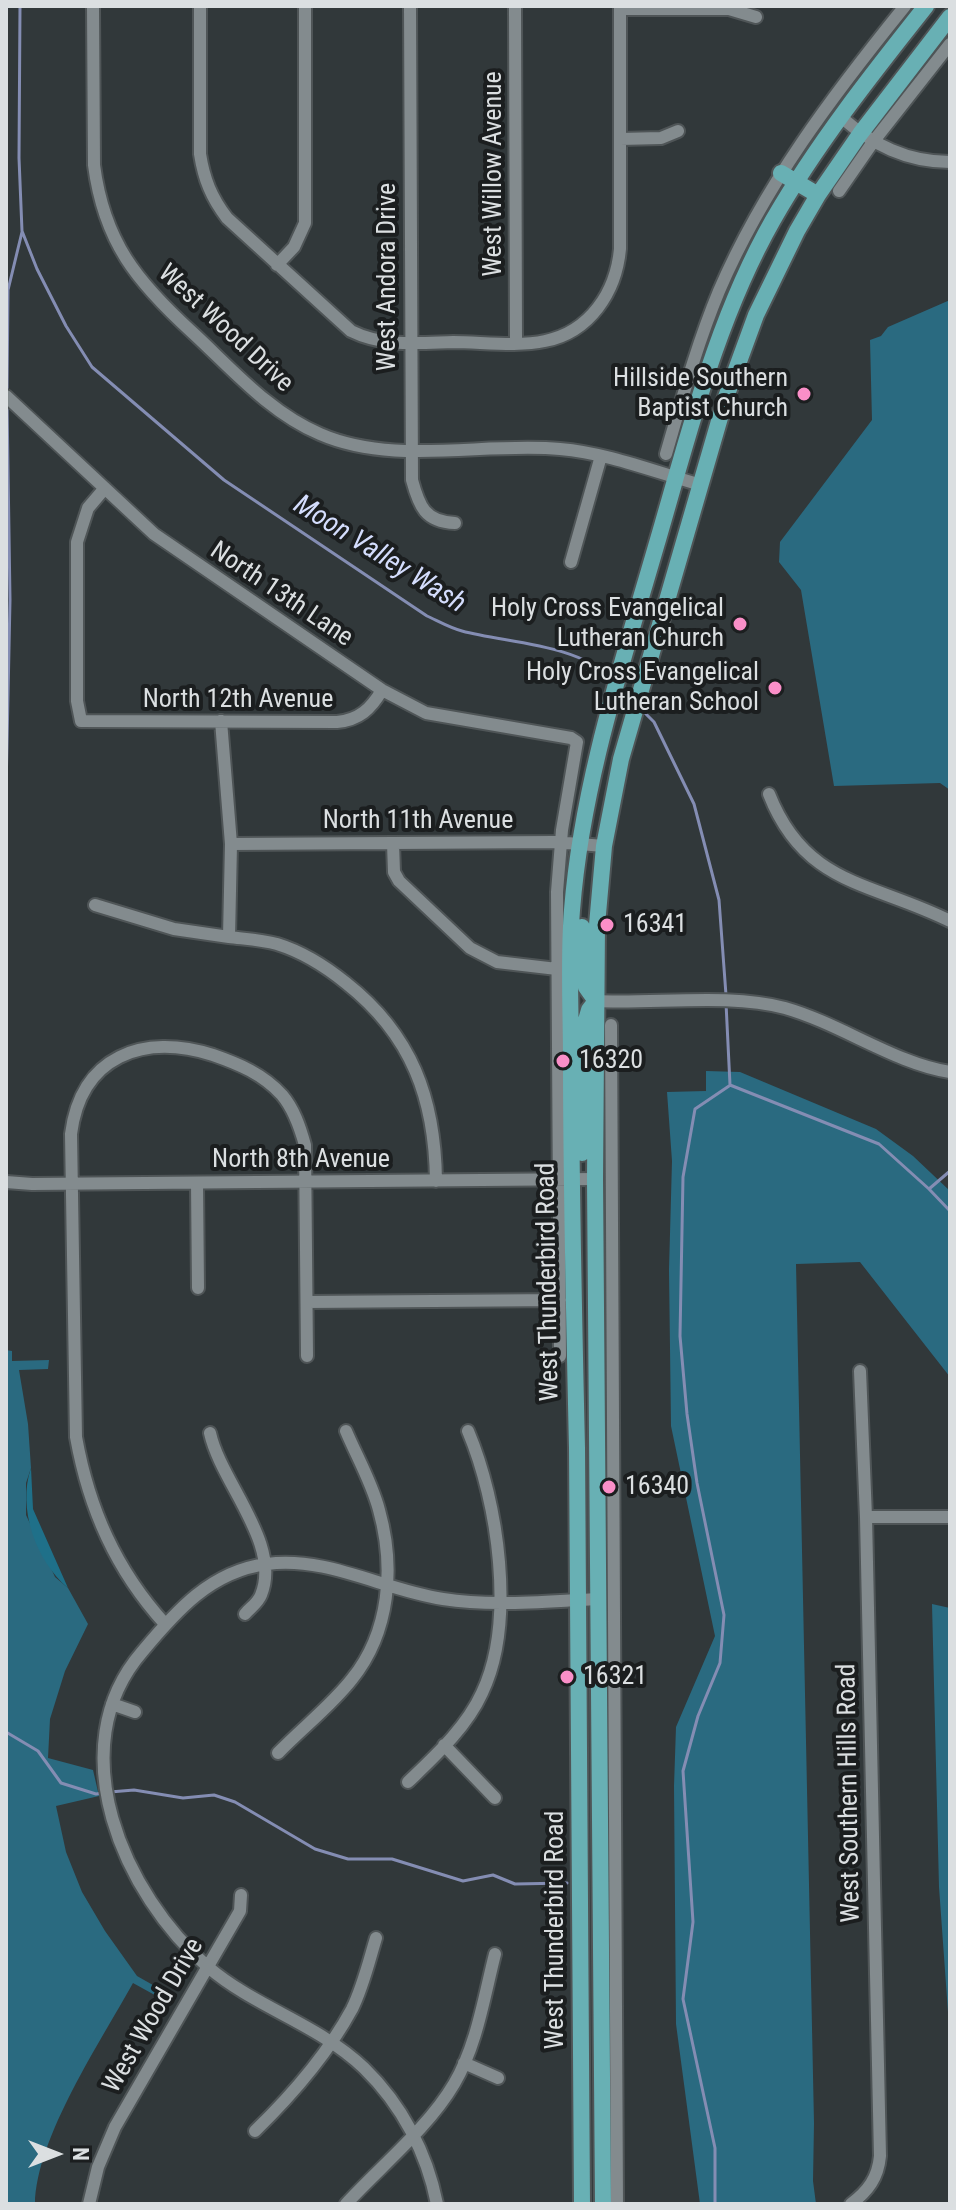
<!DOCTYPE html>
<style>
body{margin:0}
#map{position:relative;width:956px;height:2210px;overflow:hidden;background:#31383a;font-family:"Roboto Condensed",sans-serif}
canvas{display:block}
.frame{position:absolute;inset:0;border:8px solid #dbdfe1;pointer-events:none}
.north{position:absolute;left:16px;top:2114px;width:80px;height:80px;-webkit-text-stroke:6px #1b1e1f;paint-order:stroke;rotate:90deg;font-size:22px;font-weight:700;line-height:32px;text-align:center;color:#dbdfe1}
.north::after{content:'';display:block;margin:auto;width:28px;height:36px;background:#dbdfe1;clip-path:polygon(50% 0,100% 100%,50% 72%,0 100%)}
</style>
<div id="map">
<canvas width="956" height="2210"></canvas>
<div class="frame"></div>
<div class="north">N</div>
</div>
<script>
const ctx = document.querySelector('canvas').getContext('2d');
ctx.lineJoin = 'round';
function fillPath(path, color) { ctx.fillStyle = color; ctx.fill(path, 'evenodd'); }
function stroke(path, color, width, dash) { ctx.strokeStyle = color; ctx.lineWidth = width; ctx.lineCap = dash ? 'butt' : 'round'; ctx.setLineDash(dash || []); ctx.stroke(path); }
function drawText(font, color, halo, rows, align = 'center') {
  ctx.font = font + ' "Roboto Condensed",sans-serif'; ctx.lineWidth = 8; ctx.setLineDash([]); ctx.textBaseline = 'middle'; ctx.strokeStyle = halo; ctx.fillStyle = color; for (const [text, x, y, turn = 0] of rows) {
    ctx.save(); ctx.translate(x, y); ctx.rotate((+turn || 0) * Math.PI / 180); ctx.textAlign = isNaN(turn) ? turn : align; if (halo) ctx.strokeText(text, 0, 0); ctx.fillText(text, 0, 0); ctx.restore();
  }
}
const green = new Path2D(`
 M950,300V790L940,783L834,786L801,590L779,562L780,542L872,420L870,340L881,336L888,327Z
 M706,1071L740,1072L876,1129L913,1156L950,1191V1377L860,1262L796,1264L814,2123L813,2181L816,2204H700L676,2024L674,1786L676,1727L715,1636L671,1426L669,1270L672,1161L667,1092L706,1091Z
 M6,1350L12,1351V1361L49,1360L48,1369L19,1370L28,1424L31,1468L26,1483V1515L55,1577L68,1588L88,1624L65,1671L50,1719L48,1758L93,1770L99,1796L56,1806L66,1852L82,1892L105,1931L137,1976L174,1997L171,2004L133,1983C101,2041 36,2138 35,2204H6Z
 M932,1604L950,1608V2040L939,1887Z`);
const forest = new Path2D(`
 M31,1468L33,1509L68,1588C36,1561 17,1508 31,1468Z`);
const stream = new Path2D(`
 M20,6L19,158L22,231L37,269L66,326L92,367L224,480L427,616C438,621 450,628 462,631C506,643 578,644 610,678
 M7,391L8,290L22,232
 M621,689L632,701
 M641,709L654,722L694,804L719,900L726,995
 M6,791L10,600L7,403
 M726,1003L730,1085L879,1144L929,1189L950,1211
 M929,1189L950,1171
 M6,1732L38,1751L61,1783L96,1794L103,1793
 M110,1792L134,1790L183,1798L214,1795L235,1802L315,1849L348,1859H392L463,1881L493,1875L515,1884L567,1883
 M715,2204V2148L683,1999L693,1922L683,1771L698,1716L720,1663L724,1615L697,1483L687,1414L680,1336L683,1177L695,1109L729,1086`);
const minor = new Path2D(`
 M93,6L94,165C104,242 137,282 193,333C232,369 270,413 320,434C393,466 483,442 560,449C608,453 655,472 701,485
 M200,6V154C204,179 211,197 227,218L351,331C383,347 418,343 453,342C481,342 518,347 545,341C590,332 616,292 620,249V6
 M410,6L412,480C419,506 425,522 455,523
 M515,6L516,342
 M620,9H729L756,17
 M841,117C873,145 907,162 950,162
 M620,139L661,138L678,131
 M839,191L873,142L950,44
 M277,265L294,247L305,223V6
 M6,396L154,534L382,690L426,713L571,738L577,742L562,830L557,892L560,1356
 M666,454C682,399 697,344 719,291C764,186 833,95 905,6
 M105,488L88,508L77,542V701L81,721L337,722C359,720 371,709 382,690
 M571,562L601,456
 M221,721L231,844L229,937C245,939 262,940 277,944C303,952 325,966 346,983C412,1035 435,1099 436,1181
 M769,794C805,886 872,882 950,921
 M393,843L394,872L399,881L470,948L497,962L557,969
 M231,844L554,842L604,846
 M95,905L174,929L229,937
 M596,1001C655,1004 730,993 785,1008C841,1024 896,1064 950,1072
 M611,1025L617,2204
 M6,1182L32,1184L595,1179
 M197,1183L198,1288
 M307,1302L560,1300
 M210,1433C221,1483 282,1544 261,1595C258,1603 250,1608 245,1614
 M866,1517H950
 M165,1624C116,1570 89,1509 76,1437L71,1134C81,1056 143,1033 213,1055C239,1064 263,1074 282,1095C294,1109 300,1127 305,1145L307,1356
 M112,1704L135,1712
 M444,1745L495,1798
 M278,1753C302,1728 331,1706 352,1679C390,1632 395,1567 379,1510C372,1483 357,1457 346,1431
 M408,1782C435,1756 466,1728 482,1693C516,1622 498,1502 468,1431
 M464,2063L498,2078
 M255,2131C291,2096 328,2053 352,2009C363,1987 369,1961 376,1938
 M89,2204L98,2167L115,2127L240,1911L241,1895
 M346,2204C381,2166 428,2128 454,2084C477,2045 484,1997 495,1954
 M437,2204C427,2153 402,2105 364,2068C318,2024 256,2008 208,1967C124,1895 59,1748 142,1652C176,1611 211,1571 267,1564C328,1556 383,1590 443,1599C493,1607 548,1601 599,1599
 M851,2204C868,2191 878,2178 880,2156L866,1517L860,1371`);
const major = new Path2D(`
 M781,173L818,195
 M582,1153L584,1027L589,1010L596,1001L586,987L582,927
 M582,2204C582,1952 581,1700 577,1448C574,1318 571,1189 571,1059C571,1010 568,959 572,910C582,784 622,664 657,543C689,434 716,320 773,220C816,145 872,74 926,6
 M603,2204L595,1179L597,925L604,846L621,759L726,397L756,315L797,231L818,195L860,134L950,17`);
const markers = [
 [804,394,8,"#fa8fc8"],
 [740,624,8,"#fa8fc8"],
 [775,688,8,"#fa8fc8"],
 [607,925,8,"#fa8fc8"],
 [563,1061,8,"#fa8fc8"],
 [609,1487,8,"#fa8fc8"],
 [567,1677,8,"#fa8fc8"]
];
const streetNames = [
 ["West Willow Avenue",494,174,-90],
 ["West Andora Drive",388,277,-90],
 ["West Wood Drive",225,329,43],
 ["North 13th Lane",281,595,34],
 ["North 12th Avenue",238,700],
 ["North 11th Avenue",418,821],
 ["North 8th Avenue",301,1160],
 ["West Thunderbird Road",549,1282,-91],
 ["West Southern Hills Road",850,1793,-91],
 ["West Thunderbird Road",556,1930,-90],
 ["West Wood Drive",154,2016,-60]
];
const poiNames = [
 ["Hillside Southern",788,379,"right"],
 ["Baptist Church",788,409,"right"],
 ["Holy Cross Evangelical",724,609,"right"],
 ["Lutheran Church",724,639,"right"],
 ["Holy Cross Evangelical",759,673,"right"],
 ["Lutheran School",759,703,"right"],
 ["16341",623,925],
 ["16320",579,1061],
 ["16340",625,1487],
 ["16321",583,1677]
];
const waterNames = [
 ["Moon Valley Wash",379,555,32]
];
fillPath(green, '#2a6a80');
fillPath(forest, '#1f7089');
stroke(stream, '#848db3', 3);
stroke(minor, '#4f5557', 16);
stroke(major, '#4f5557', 20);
stroke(minor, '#838b8e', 12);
stroke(major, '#68b0b4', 16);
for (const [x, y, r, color] of markers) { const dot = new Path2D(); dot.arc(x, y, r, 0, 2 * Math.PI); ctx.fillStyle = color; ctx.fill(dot); stroke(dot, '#1b1e1f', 3); }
drawText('26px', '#dbdfe1', '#1b1e1f', streetNames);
drawText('26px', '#dbdfe1', '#1b1e1f', poiNames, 'left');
drawText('italic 28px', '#d4ddfd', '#1b1e1f', waterNames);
</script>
